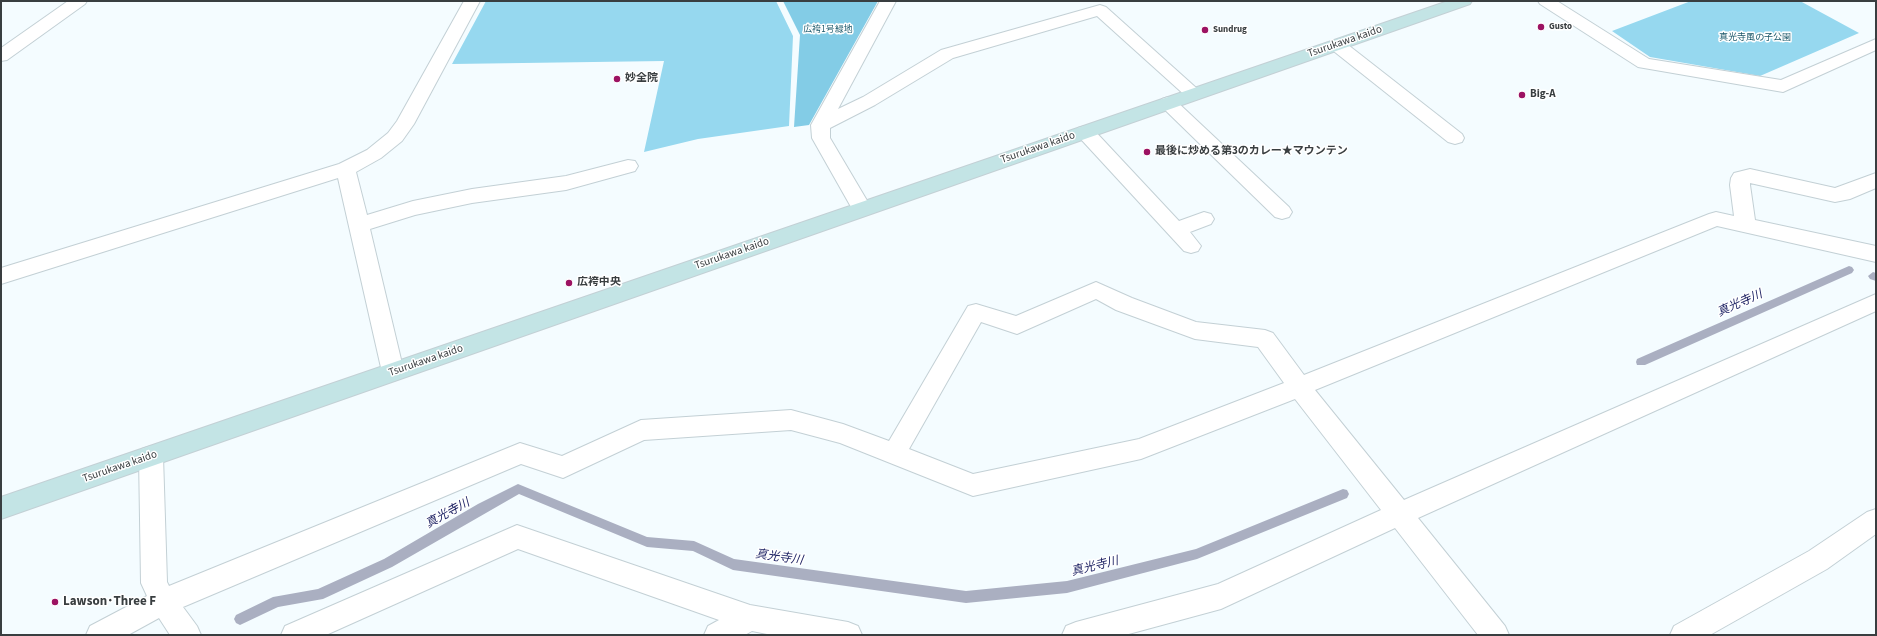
<!DOCTYPE html>
<html>
<head>
<meta charset="utf-8">
<style>
  body { margin:0 }
  #map { position:relative; width:1877px; height:636px; overflow:hidden; background:#f4fcff; font-family:"Source Sans 3",sans-serif }
  canvas { display:block }
  .frame { position:absolute; inset:0; border:2px solid #393e40; pointer-events:none }
</style>
</head>
<body>
<div id="map">
<canvas width="1877" height="636"></canvas>
<div class="frame"></div>
</div>
<script>
const c = document.querySelector('canvas').getContext('2d');
c.lineJoin = 'round';
function fill(path, color) { c.fillStyle = color; c.fill(path, 'evenodd'); }
const shape = rows => new Path2D(rows.map(r => 'M' + r).join(''));
function stroke(path, color, width, dash) { c.strokeStyle = color; c.lineWidth = width; c.lineCap = dash ? 'butt' : 'round'; c.setLineDash(dash || []); c.stroke(path); }
function write(font, color, halo, rows, align = 'center') {
  c.font = font + ' "Source Sans 3","Noto Sans JP",sans-serif'; c.lineWidth = 3; c.setLineDash([]); c.textBaseline = 'middle'; c.strokeStyle = halo; c.fillStyle = color; for (const [text, x, y, turn = 0] of rows) {
    c.save(); c.translate(x, y); c.rotate((+turn || 0) * Math.PI / 180); c.textAlign = isNaN(turn) ? turn : align; if (halo) c.strokeText(text, 0, 0); c.fillText(text, 0, 0); c.restore();
  }
}
const green = shape([
  [486,1,776,1,793,36,789,126,698,139,644,152,664,61,452,64],
  [1691,1,1800,1,1859,33,1760,76,1650,57,1612,31]
]);
const forest = shape([
  [783,1,878,1,809,125,794,127,800,35]
]);
const stream = shape([
  [1849,266,1852,267,1854,270,1852,273,1645,365,1637,365,1636,362,1637,359,1849,266],
  [1873,272,1876,273,1876,281,1870,279,1868,276,1873,272],
  [518,484,647,537,694,541,734,559,966,591,1067,581,1196,549,1343,489,1347,490,1349,494,1347,498,1197,559,1067,593,966,603,733,570,693,551,647,547,519,494,392,567,323,599,278,607,240,625,236,623,234,619,236,615,273,597,318,589,384,559,478,504,518,484]
]);
const street = shape([
  [68,1,87,1,85,4,7,60,1,61,1,48,68,1],
  [464,1,480,1,414,124,402,141,381,158,356,172,367,215,413,201,472,189,566,176,628,160,635,161,638,166,635,171,566,190,472,203,415,215,370,229,404,372,401,378,393,381,385,378,382,372,338,178,1,284,1,268,339,164,367,150,388,133,397,121,464,1],
  [880,1,896,1,838,109,863,97,941,50,1100,5,1106,7,1203,94,1200,98,1194,100,1188,98,1097,16,953,58,875,105,830,128,830,138,872,209,869,214,862,216,855,214,812,138,811,125,880,1],
  [1538,1,1557,1,1649,59,1781,80,1876,39,1876,50,1783,92,1638,67,1540,4,1538,1],
  [1337,40,1343,41,1462,134,1464,138,1462,142,1455,144,1448,142,1331,49,1328,45,1331,41,1337,40],
  [1168,97,1174,99,1289,207,1292,212,1289,217,1282,219,1275,217,1162,107,1159,103,1162,99,1168,97],
  [1085,126,1092,128,1179,221,1204,212,1211,214,1214,219,1211,224,1190,232,1201,246,1198,251,1191,253,1184,251,1078,136,1076,132,1078,128,1085,126],
  [1750,169,1835,188,1876,173,1876,188,1850,199,1835,202,1750,183,1750,185,1755,220,1876,246,1876,262,1717,226,1315,390,1404,500,1876,294,1876,311,1418,518,1505,626,1509,635,1478,635,1395,528,1221,609,1125,635,1062,635,1066,626,1076,622,1218,584,1381,510,1295,399,1141,459,973,496,840,443,791,430,644,440,563,478,521,464,183,607,197,626,201,635,170,635,159,618,128,635,86,635,90,626,147,596,141,583,139,456,142,449,151,446,160,449,163,456,167,582,169,586,520,443,562,456,641,420,791,410,843,424,889,441,968,306,976,304,1016,316,1096,282,1132,298,1196,322,1265,330,1273,333,1304,375,1709,214,1716,212,1734,216,1730,185,1731,178,1734,173,1750,169],
  [1096,299,1116,310,1195,339,1258,347,1284,383,1139,439,973,474,909,449,981,322,1017,334,1096,299],
  [1876,509,1876,534,1827,569,1710,635,1670,635,1674,626,1809,551,1867,512,1876,509],
  [517,525,750,605,848,622,858,626,862,635,772,635,752,631,745,635,704,635,708,626,719,620,518,549,326,635,281,635,285,626,517,525]
]);
const secondary = shape([
  [1448,1,1472,1,1470,4,1,519,1,497,1448,1]
]);
const markers = [
  [1541,27,4,"#9c1262"],
  [1205,30,4,"#9c1262"],
  [617,79,4,"#9c1262"],
  [1522,95,4,"#9c1262"],
  [1147,152,4,"#9c1262"],
  [569,283,4,"#9c1262"],
  [55,602,4,"#9c1262"]
];
const farPoinames = [
  ["Gusto",1549,27],
  ["Sundrug",1213,30]
];
const farParknames = [
  ["広袴1号緑地",828,30],
  ["真光寺風の子公園",1755,38]
];
const streetNames = [
  ["Tsurukawa kaido",1345,42,-19],
  ["Tsurukawa kaido",1038,148,-19],
  ["Tsurukawa kaido",732,254,-19],
  ["Tsurukawa kaido",426,361,-19],
  ["Tsurukawa kaido",120,467,-19]
];
const poiNames = [
  ["妙全院",625,79],
  ["Big-A",1530,95],
  ["最後に炒める第3のカレー★マウンテン",1155,152],
  ["広袴中央",577,283]
];
const waterNames = [
  ["真光寺川",1740,304,-24],
  ["真光寺川",448,514,-29],
  ["真光寺川",779,558,8],
  ["真光寺川",1095,567,-14]
];
const nearPoinames = [
  ["Lawson･Three F",63,602]
];
fill(green, '#96d8ef');
fill(forest, '#83cce6');
fill(stream, '#aaafc1');
stroke(street, '#c3d0d5', 2);
stroke(secondary, '#c3d0d5', 2);
fill(street, '#fff');
fill(secondary, '#c3e4e5');
for (const [x, y, r, color] of markers) { const dot = new Path2D(); dot.arc(x, y, r, 0, 2 * Math.PI); c.fillStyle = color; c.fill(dot); stroke(dot, '#fff', 1.5); }
write('bold 9px', '#393e40', '#fff', farPoinames, 'left');
write('9px', '#1a5769', '#fff', farParknames);
write('11px', '#393e40', '#fff', streetNames);
write('bold 11px', '#393e40', '#fff', poiNames, 'left');
write('italic 12px', '#212666', '#fff', waterNames);
write('bold 13px', '#393e40', '#fff', nearPoinames, 'left');
</script>
</body>
</html>
